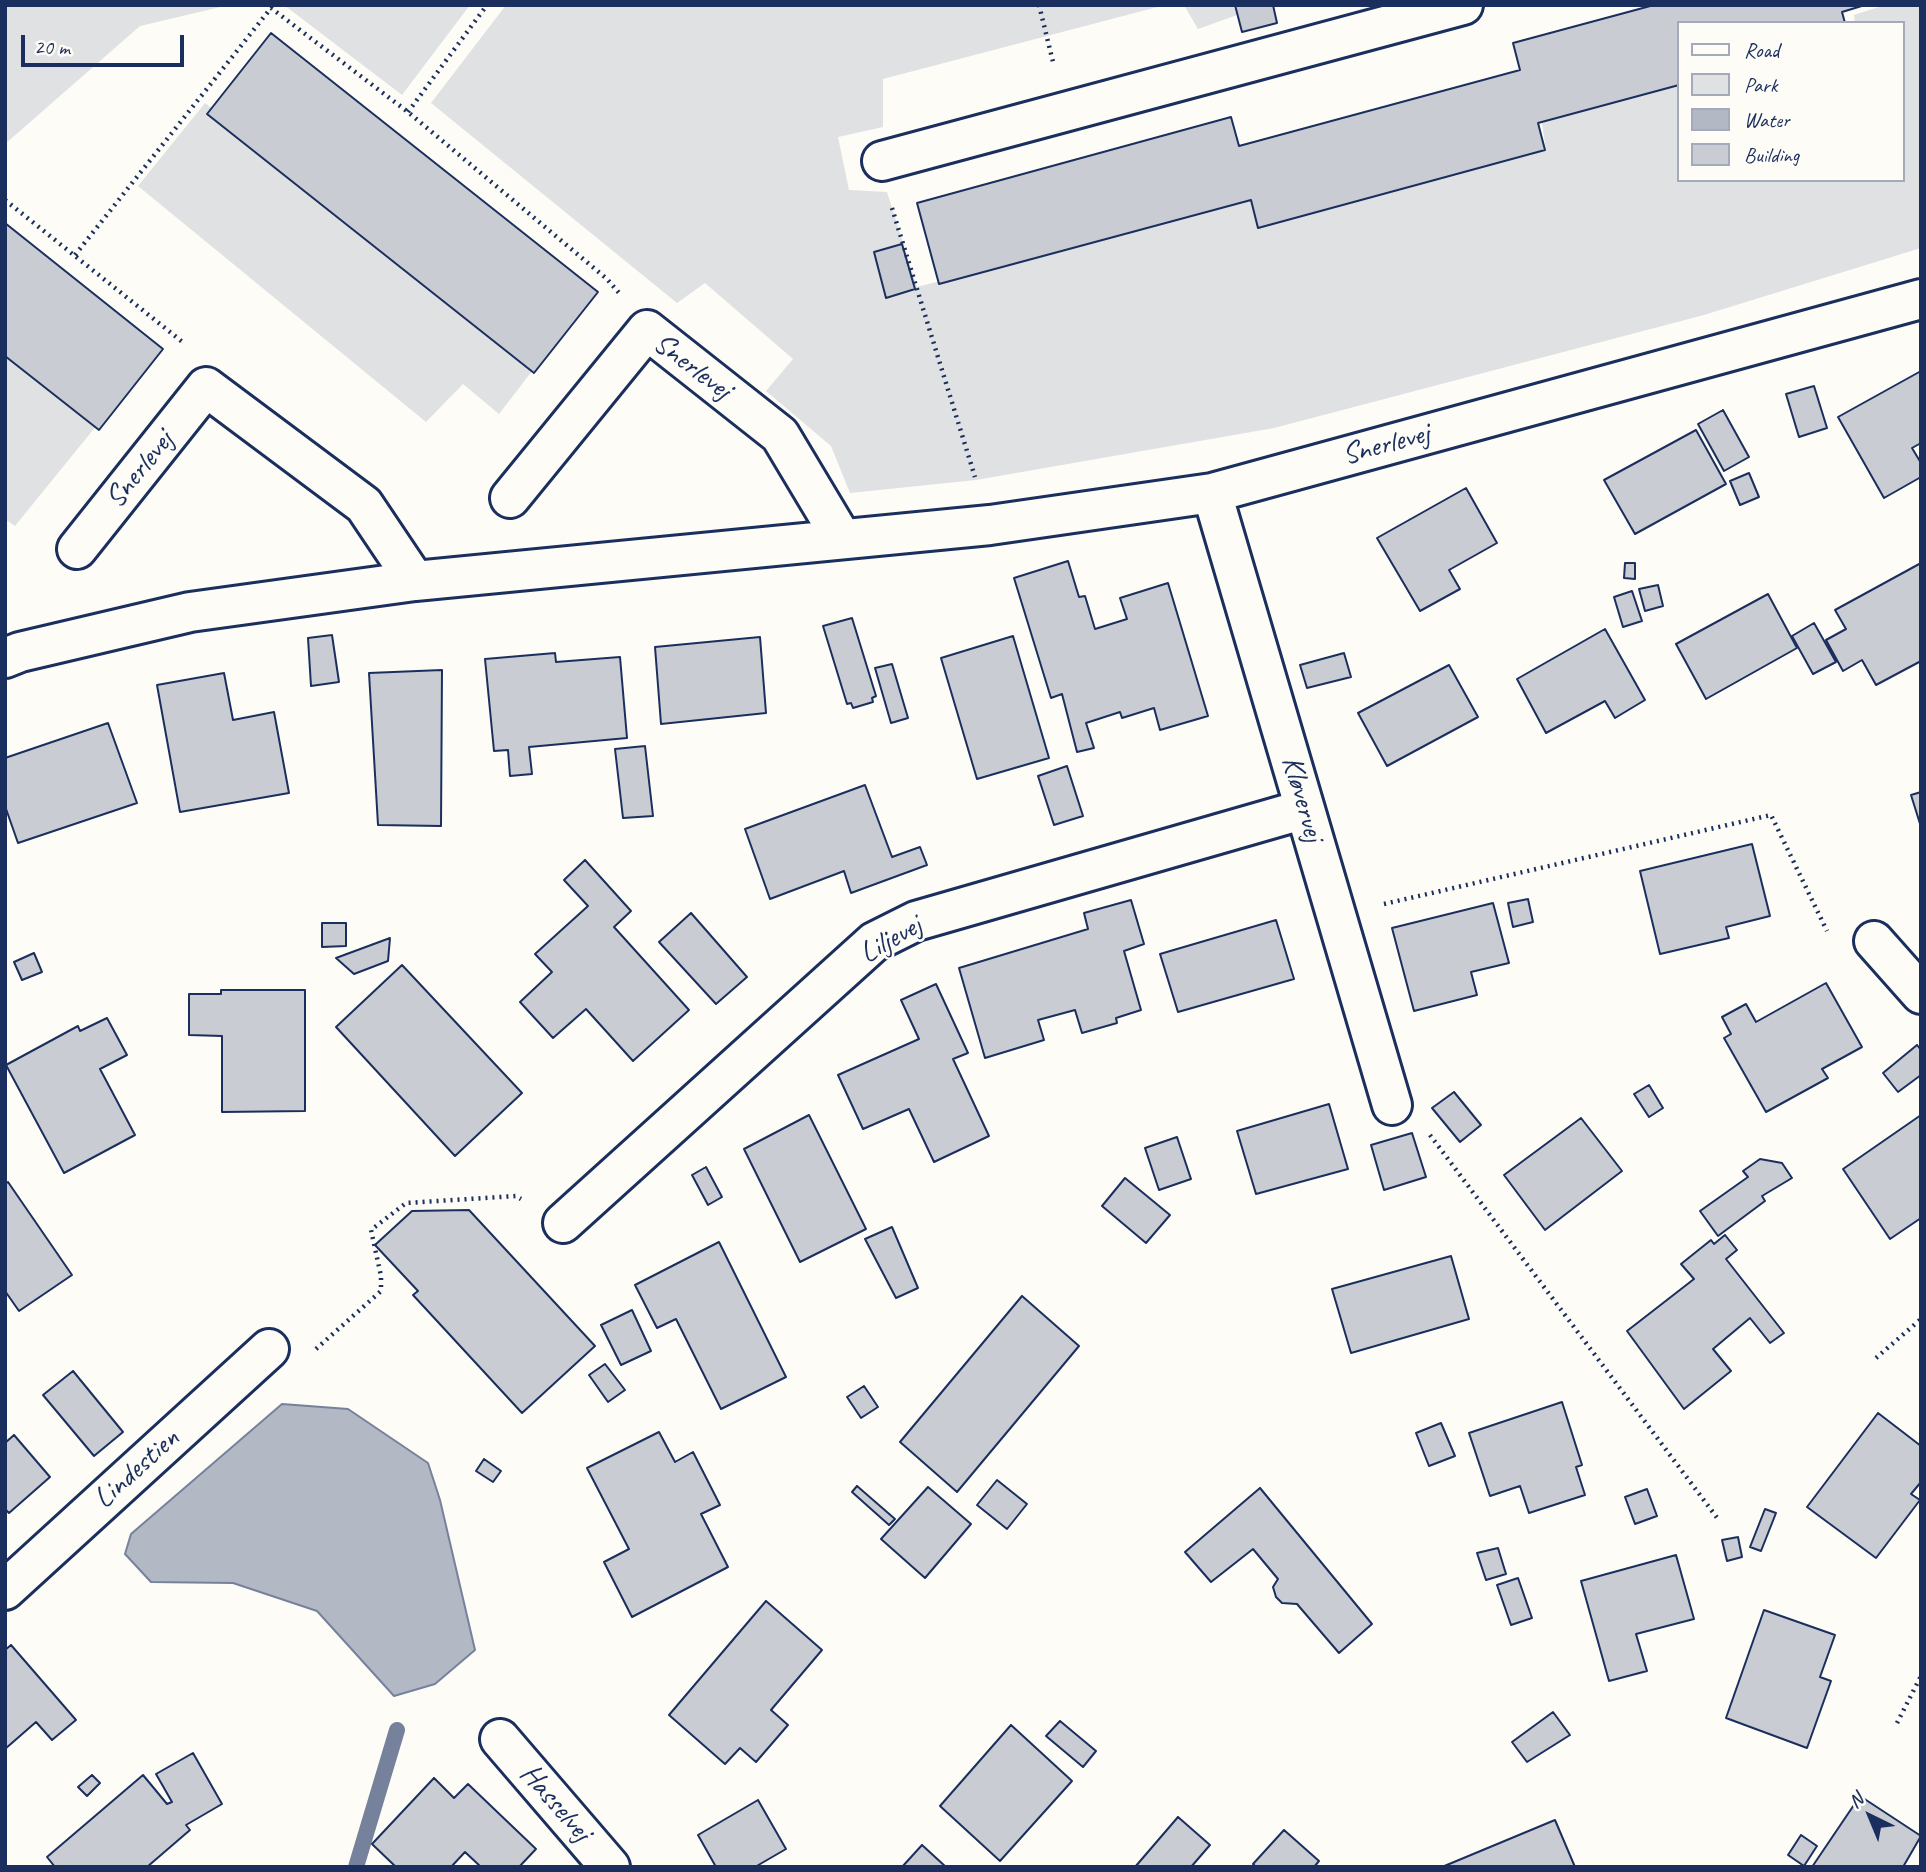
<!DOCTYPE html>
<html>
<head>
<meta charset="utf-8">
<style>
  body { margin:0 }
  #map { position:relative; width:1926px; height:1872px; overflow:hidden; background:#fdfcf7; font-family:Caveat,sans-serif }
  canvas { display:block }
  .frame { position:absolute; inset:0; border:7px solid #1b2f5e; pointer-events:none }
  .legend { position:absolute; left:1677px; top:21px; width:228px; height:161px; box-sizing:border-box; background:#fdfcf7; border:2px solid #a3aaba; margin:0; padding:9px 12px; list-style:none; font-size:21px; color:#1b2f5e }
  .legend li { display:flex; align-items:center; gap:14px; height:35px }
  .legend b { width:35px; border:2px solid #a3aaba }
  .north { position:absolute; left:1835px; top:1781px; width:70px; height:70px; -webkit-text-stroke:5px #fdfcf7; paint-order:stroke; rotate:317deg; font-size:19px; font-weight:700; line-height:28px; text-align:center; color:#1b2f5e }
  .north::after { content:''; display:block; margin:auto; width:24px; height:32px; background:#1b2f5e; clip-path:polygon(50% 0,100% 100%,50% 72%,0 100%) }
  .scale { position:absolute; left:21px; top:35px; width:163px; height:32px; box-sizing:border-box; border:4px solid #1b2f5e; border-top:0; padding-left:9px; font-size:21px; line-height:24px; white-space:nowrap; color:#1b2f5e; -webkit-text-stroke:5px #fdfcf7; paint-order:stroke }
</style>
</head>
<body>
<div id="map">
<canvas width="1926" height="1872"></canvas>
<div class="frame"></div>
<ul class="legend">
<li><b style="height:9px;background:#fdfcf7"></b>Road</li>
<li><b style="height:19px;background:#e0e1e3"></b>Park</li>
<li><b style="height:19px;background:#b3b8c5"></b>Water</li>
<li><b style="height:19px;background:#c9ccd3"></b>Building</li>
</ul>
<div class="north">N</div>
<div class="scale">20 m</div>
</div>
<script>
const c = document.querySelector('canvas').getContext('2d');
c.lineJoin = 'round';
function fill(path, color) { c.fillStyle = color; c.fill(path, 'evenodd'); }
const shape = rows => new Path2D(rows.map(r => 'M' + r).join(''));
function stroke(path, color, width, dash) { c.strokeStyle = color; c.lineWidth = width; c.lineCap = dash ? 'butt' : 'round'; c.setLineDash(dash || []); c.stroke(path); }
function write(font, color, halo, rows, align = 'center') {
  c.font = font + ' Caveat,sans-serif'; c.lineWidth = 5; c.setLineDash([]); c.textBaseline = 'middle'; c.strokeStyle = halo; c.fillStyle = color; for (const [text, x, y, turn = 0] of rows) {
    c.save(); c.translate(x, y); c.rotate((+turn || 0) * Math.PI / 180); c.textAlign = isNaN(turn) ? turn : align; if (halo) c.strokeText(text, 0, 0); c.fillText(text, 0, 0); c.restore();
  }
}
const green = shape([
  [5,5,229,5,140,26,5,144],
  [284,5,470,5,402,95],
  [506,5,1165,5,883,79,883,127,838,137,849,190,887,192,917,287,1252,200,1262,226,1546,150,1542,123,1679,84,1679,180,1903,180,1903,23,1855,23,1854,15,1885,5,1921,5,1921,248,1704,315,1274,428,976,480,850,493,831,446,766,391,793,359,705,283,677,303,431,103],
  [1184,5,1238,5,1240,14,1198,29],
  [205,103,539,362,499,414,463,384,426,422,138,186],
  [5,353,97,425,15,526,5,519]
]);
const water = shape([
  [282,1404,348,1409,428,1463,440,1500,475,1650,435,1684,394,1696,317,1611,233,1583,151,1582,125,1554,131,1534,282,1404]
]);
const stream = shape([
  [356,1867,397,1730]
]);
const building = shape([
  [1235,5,1273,5,1277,23,1242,32,1235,5],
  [1654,5,1865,5,1842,12,1845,23,1679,23,1679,85,1538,123,1545,150,1258,228,1251,200,939,284,917,203,1231,117,1239,146,1520,70,1513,43,1654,5],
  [271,33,598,292,534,373,207,114,271,33],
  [5,223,163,349,99,430,5,356,5,223],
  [902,244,915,289,886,298,874,252,902,244],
  [1921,371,1921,443,1912,448,1921,463,1921,477,1884,498,1838,417,1921,371],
  [1814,386,1827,428,1799,437,1786,394,1814,386],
  [1723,410,1749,457,1724,471,1698,424,1723,410],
  [1696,430,1726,484,1635,534,1604,480,1696,430],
  [1749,473,1759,497,1740,505,1730,481,1749,473],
  [1466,488,1497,543,1449,570,1460,589,1420,611,1377,538,1466,488],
  [1068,561,1079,597,1085,596,1095,629,1127,619,1120,598,1168,583,1208,716,1160,730,1154,708,1122,718,1120,712,1086,723,1094,748,1077,752,1062,694,1051,698,1014,578,1068,561],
  [1625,563,1635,563,1635,579,1624,578,1625,563],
  [1921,563,1921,661,1876,685,1862,660,1843,671,1826,640,1846,629,1835,610,1921,563],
  [1658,585,1663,606,1645,611,1639,589,1658,585],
  [1632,591,1642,621,1623,627,1614,597,1632,591],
  [1768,594,1797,648,1706,699,1676,644,1768,594],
  [852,618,876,696,872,698,873,702,853,708,851,703,847,704,823,626,852,618],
  [1814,623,1836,662,1813,674,1792,636,1814,623],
  [1605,629,1645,700,1615,718,1605,701,1546,733,1517,679,1605,629],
  [332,635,339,682,311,686,308,638,332,635],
  [1013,636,1049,758,977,779,941,658,1013,636],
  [760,637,766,713,661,724,655,647,760,637],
  [555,653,556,662,620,657,627,738,529,747,532,774,510,776,508,750,494,751,485,659,555,653],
  [1344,653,1351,677,1307,688,1300,665,1344,653],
  [892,664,908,718,891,723,875,668,892,664],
  [1449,665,1478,717,1387,766,1358,713,1449,665],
  [442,670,441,826,378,825,369,673,442,670],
  [224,673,233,720,274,712,289,793,180,812,157,685,224,673],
  [108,723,137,803,18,843,5,806,5,758,108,723],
  [645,746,653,816,623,818,615,749,645,746],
  [1067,766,1083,816,1054,825,1038,776,1067,766],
  [865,785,892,857,920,847,927,865,851,893,844,871,770,899,745,829,865,785],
  [1921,792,1921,827,1911,795,1921,792],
  [1752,844,1770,916,1726,927,1729,938,1660,954,1640,871,1752,844],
  [585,860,631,911,614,927,689,1010,633,1061,586,1009,553,1038,520,1002,552,972,535,954,588,906,564,880,585,860],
  [1528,899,1533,922,1513,927,1508,903,1528,899],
  [1131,900,1144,944,1124,951,1141,1010,1116,1018,1117,1023,1082,1033,1075,1010,1038,1020,1044,1040,985,1058,959,968,1088,929,1084,913,1131,900],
  [1493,903,1509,963,1471,972,1477,995,1414,1011,1392,928,1493,903],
  [691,913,747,977,716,1004,659,942,691,913],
  [1276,920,1294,979,1178,1012,1160,954,1276,920],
  [322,923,346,923,346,946,322,947,322,923],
  [390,938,388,961,354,974,336,958,390,938],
  [34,953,42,972,22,980,14,962,34,953],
  [402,965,522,1093,455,1156,336,1027,402,965],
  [1826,983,1862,1047,1822,1069,1828,1078,1766,1112,1724,1038,1731,1034,1722,1017,1746,1004,1756,1022,1826,983],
  [936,984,968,1053,953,1059,989,1136,934,1162,909,1109,863,1129,838,1075,919,1039,901,1000,936,984],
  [221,990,305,990,305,1111,222,1112,222,1036,189,1035,189,994,221,994,221,990],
  [107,1018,127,1055,100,1069,135,1135,64,1173,6,1065,78,1026,80,1031,107,1018],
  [1917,1045,1921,1050,1921,1075,1898,1092,1883,1073,1917,1045],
  [1649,1085,1663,1108,1649,1117,1634,1094,1649,1085],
  [1454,1092,1481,1125,1460,1142,1432,1108,1454,1092],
  [1329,1104,1348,1169,1256,1194,1237,1131,1329,1104],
  [809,1115,866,1229,800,1262,744,1149,809,1115],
  [1921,1115,1921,1218,1890,1239,1843,1169,1921,1115],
  [1581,1118,1622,1171,1545,1230,1504,1175,1581,1118],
  [1412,1133,1426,1177,1384,1190,1371,1145,1412,1133],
  [1177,1137,1191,1179,1159,1190,1145,1148,1177,1137],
  [1760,1159,1782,1163,1792,1178,1762,1196,1765,1201,1718,1236,1700,1211,1748,1177,1743,1171,1760,1159],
  [706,1167,722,1197,708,1205,692,1175,706,1167],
  [1125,1178,1170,1215,1146,1243,1102,1206,1125,1178],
  [8,1182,72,1275,19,1311,5,1291,5,1184,8,1182],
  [469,1210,595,1346,522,1413,413,1295,418,1291,375,1245,412,1211,469,1210],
  [892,1227,918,1288,896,1298,865,1239,892,1227],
  [1725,1235,1737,1250,1726,1259,1784,1333,1770,1343,1750,1318,1713,1349,1731,1371,1684,1409,1627,1331,1694,1279,1681,1264,1711,1240,1714,1244,1725,1235],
  [719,1242,786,1377,721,1409,676,1319,657,1328,635,1285,719,1242],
  [1451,1256,1469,1319,1351,1353,1332,1289,1451,1256],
  [1022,1296,1079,1346,957,1492,900,1442,1022,1296],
  [632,1310,651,1351,621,1365,601,1325,632,1310],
  [605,1364,625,1390,608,1402,589,1375,605,1364],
  [73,1371,123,1432,94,1456,43,1395,73,1371],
  [864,1386,878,1407,861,1418,847,1397,864,1386],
  [1562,1402,1582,1465,1576,1467,1585,1495,1529,1513,1520,1486,1490,1496,1469,1433,1562,1402],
  [1878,1413,1921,1446,1921,1482,1911,1494,1920,1500,1876,1558,1807,1507,1878,1413],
  [1441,1423,1455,1456,1429,1466,1416,1433,1441,1423],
  [659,1432,675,1462,693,1452,720,1505,701,1514,728,1567,632,1617,604,1562,629,1549,587,1468,659,1432],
  [14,1435,50,1477,9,1513,5,1509,5,1443,14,1435],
  [484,1459,501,1471,493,1482,476,1471,484,1459],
  [997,1480,1027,1504,1007,1529,977,1505,997,1480],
  [857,1486,895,1519,889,1525,852,1492,857,1486],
  [928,1487,971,1524,925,1578,881,1539,928,1487],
  [1260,1488,1372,1624,1339,1653,1297,1604,1282,1603,1276,1597,1273,1587,1278,1579,1253,1549,1211,1582,1185,1552,1260,1488],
  [1647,1489,1657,1516,1635,1524,1625,1497,1647,1489],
  [1765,1509,1776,1513,1761,1551,1750,1547,1765,1509],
  [1738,1537,1742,1557,1727,1561,1722,1540,1738,1537],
  [1498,1548,1506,1574,1486,1580,1477,1553,1498,1548],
  [1676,1555,1694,1619,1636,1634,1647,1671,1609,1681,1581,1581,1676,1555],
  [1518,1578,1532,1618,1511,1625,1497,1585,1518,1578],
  [766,1601,822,1650,771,1710,788,1725,756,1762,740,1748,725,1764,669,1715,766,1601],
  [1764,1610,1835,1635,1820,1677,1831,1681,1807,1748,1726,1718,1764,1610],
  [11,1645,76,1720,52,1740,36,1722,5,1749,5,1650,11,1645],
  [1553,1712,1570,1735,1527,1762,1512,1742,1553,1712],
  [1060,1721,1096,1751,1083,1767,1046,1736,1060,1721],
  [1011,1725,1072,1781,1000,1861,940,1806,1011,1725],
  [193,1753,222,1804,186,1825,190,1830,147,1867,55,1867,47,1857,143,1775,167,1804,172,1802,156,1774,193,1753],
  [92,1775,100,1783,87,1796,78,1787,92,1775],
  [434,1778,454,1798,468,1784,536,1849,519,1867,481,1867,465,1852,451,1867,396,1867,372,1844,434,1778],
  [1860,1796,1921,1836,1903,1867,1812,1867,1860,1796],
  [758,1800,786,1849,755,1867,716,1867,698,1835,758,1800],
  [1178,1817,1210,1845,1191,1867,1135,1867,1178,1817],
  [1555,1820,1575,1867,1442,1867,1555,1820],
  [1284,1830,1319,1861,1314,1867,1256,1867,1253,1864,1284,1830],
  [1801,1835,1817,1846,1804,1866,1788,1855,1801,1835],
  [922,1845,946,1867,902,1867,922,1845]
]);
const path = shape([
  [1039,5,1054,66],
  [408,112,487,5],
  [5,200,185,344],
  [892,208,975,477],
  [75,255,271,8,408,112,607,279,619,293],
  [1384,904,1771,815,1827,931],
  [1430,1135,1718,1519],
  [316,1349,381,1291,381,1276,371,1230,406,1203,516,1196,521,1199],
  [1876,1358,1921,1319],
  [1897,1723,1921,1676]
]);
const minor = shape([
  [882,161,1463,5],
  [1212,493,1392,1105],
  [510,498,647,330,780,435,841,537],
  [77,549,206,387,364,505,415,581],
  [5,658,20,652,190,612,415,581,990,525,1212,493,1921,299],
  [1874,941,1921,994],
  [563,1223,874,942,916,921,1305,809],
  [5,1590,269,1349],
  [500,1739,610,1867]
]);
const streetNames = [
  ["Snerlevej",692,367,37],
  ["Snerlevej",1386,445,-15],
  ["Snerlevej",140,470,-51],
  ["Kløvervej",1302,799,74],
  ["Liljevej",891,940,-30],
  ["Lindestien",137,1469,-42],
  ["Hasselvej",555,1803,49]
];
fill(green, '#e0e1e3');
fill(water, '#b3b8c5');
stroke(water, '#76819c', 2);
stroke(stream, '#76819c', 16);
fill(building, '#c9ccd3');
stroke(building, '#1b2f5e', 2);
stroke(minor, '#1b2f5e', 44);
stroke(path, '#1b2f5e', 4.5, [2, 5]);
stroke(minor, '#fdfcf7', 38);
write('30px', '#1b2f5e', '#fdfcf7', streetNames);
</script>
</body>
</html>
